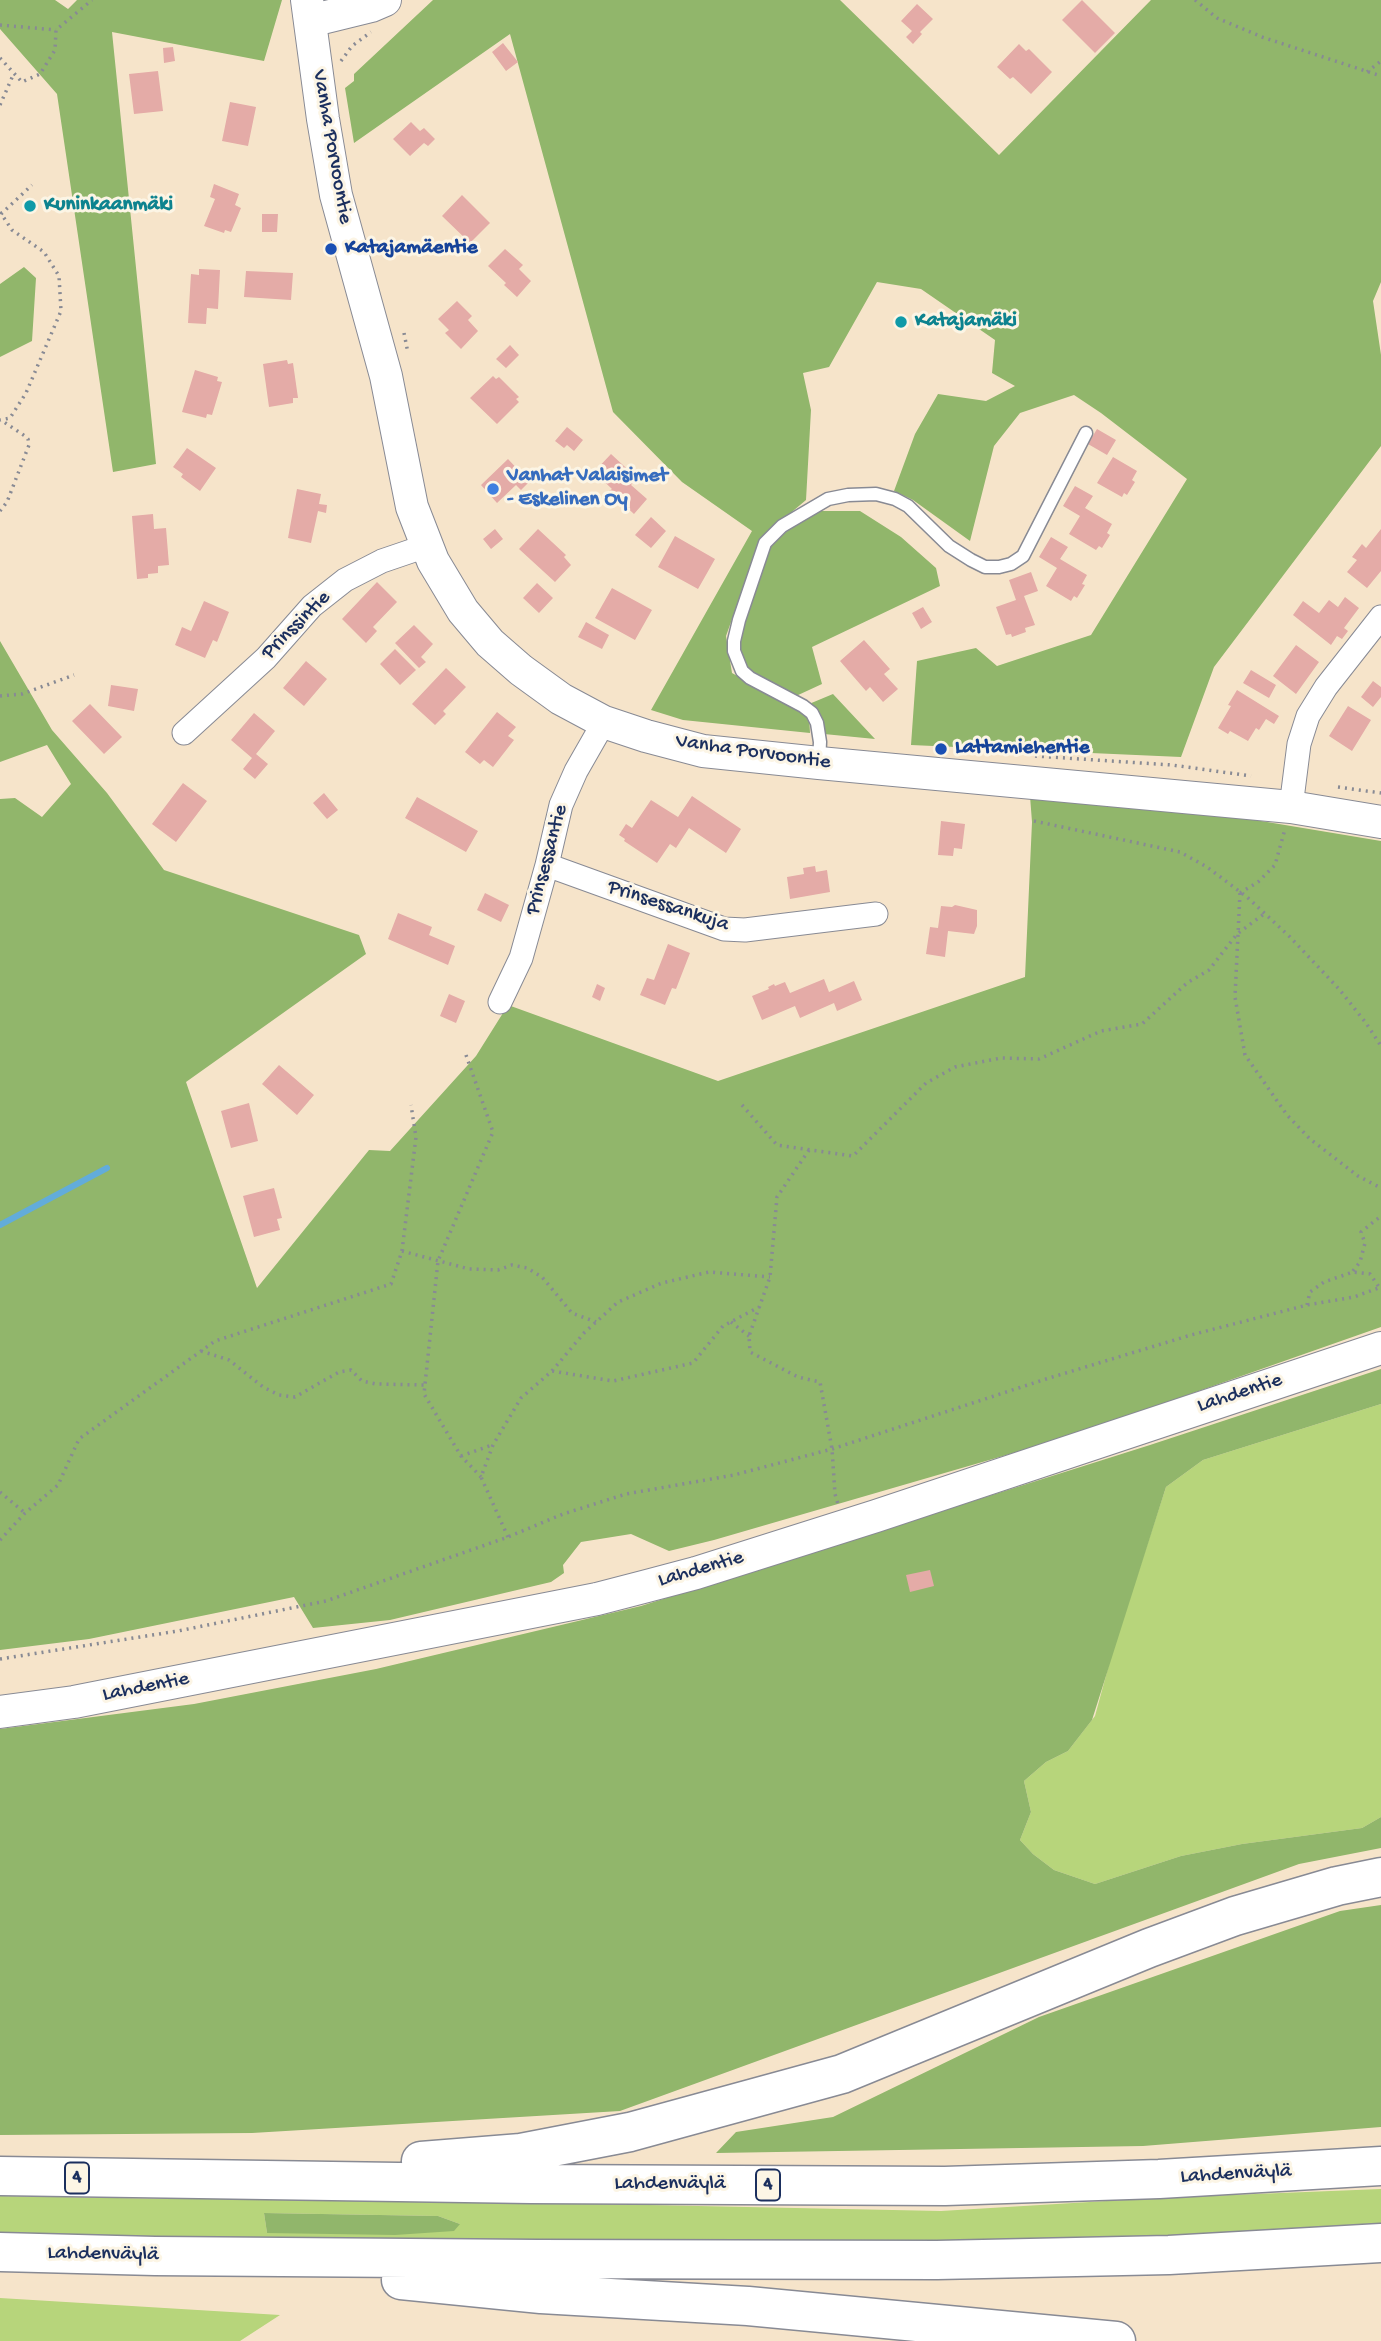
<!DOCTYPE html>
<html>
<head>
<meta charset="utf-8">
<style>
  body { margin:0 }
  canvas { display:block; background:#f6e4ca }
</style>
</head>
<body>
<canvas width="1381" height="2341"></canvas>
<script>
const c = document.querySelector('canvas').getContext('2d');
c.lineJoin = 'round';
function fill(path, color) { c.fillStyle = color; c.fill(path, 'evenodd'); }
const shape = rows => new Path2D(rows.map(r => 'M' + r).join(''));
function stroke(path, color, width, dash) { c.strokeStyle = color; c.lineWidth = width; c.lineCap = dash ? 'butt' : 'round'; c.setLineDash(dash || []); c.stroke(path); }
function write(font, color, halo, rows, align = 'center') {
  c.font = font + ' "Gochi Hand",sans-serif'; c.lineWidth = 6; c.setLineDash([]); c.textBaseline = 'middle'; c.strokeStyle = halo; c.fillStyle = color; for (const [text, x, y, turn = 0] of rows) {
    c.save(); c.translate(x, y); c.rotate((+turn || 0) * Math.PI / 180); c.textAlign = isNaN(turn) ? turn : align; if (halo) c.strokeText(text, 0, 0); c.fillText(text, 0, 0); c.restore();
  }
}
const green = shape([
  [1381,1404,1381,1817,1362,1828,1242,1844,1181,1856,1095,1884,1054,1870,1033,1854,1020,1840,1031,1812,1024,1781,1046,1762,1068,1751,1095,1716,1113,1650,1166,1487,1203,1460],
  [1381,2189,1381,2230,1153,2242,0,2238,0,2196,174,2199,261,2197,941,2211,1156,2198],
  [264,2213,438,2216,460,2224,267,2233],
  [0,2298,280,2315,240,2341,0,2341]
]);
const forest = shape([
  [0,0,55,0,68,9,77,0,282,0,264,61,112,32,156,464,113,472,57,94,0,29],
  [433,0,840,0,999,155,1151,0,1381,0,1381,282,1373,301,1381,355,1381,446,1214,667,1181,757,911,745,917,661,976,648,997,666,1091,635,1187,479,1101,413,1074,395,1020,413,994,446,970,541,913,500,894,491,915,434,938,394,986,401,1015,386,992,373,995,340,921,289,877,282,829,367,803,373,811,410,806,500,761,538,726,636,732,673,809,716,810,733,683,720,651,710,752,531,682,482,613,412,510,34,354,143,345,88,354,81,354,74],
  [24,267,36,278,32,341,0,357,0,284],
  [813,511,860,511,901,537,936,568,940,586,812,647,822,684,796,696,758,677,746,667,738,640,768,546],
  [0,641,52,730,107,793,164,870,359,935,366,954,186,1082,257,1288,369,1150,390,1151,476,1056,508,1005,718,1081,1025,977,1032,822,1030,796,1249,819,1381,841,1381,1327,1065,1438,714,1540,669,1551,631,1534,581,1542,563,1565,564,1573,551,1582,390,1620,313,1628,294,1597,89,1639,0,1650,0,799,15,798,42,817,71,784,47,745,0,762],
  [833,694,875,739,824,734,823,720,809,704],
  [1381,1369,1381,1404,1203,1460,1166,1487,1092,1720,1068,1751,1046,1762,1024,1781,1031,1812,1020,1840,1033,1854,1054,1870,1095,1884,1181,1856,1242,1844,1362,1828,1381,1817,1381,1848,1299,1864,620,2111,252,2133,0,2135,0,1729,194,1704,376,1669,641,1606,1150,1445],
  [1381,1905,1381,2127,1143,2146,716,2153,736,2132,833,2117,1039,2017,1340,1911],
  [264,2213,438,2216,460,2224,454,2231,395,2235,267,2233]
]);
const stream = shape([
  [0,1225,107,1168]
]);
const building = shape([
  [1082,0,1115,33,1095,53,1062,20],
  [917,4,933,19,920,32,922,34,913,44,906,37,912,31,901,21],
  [503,43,518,62,506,71,492,52],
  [1019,44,1026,51,1029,49,1052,72,1031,94,1013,77,1010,79,997,67],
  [173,47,175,61,164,63,163,48],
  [158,71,163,111,134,114,129,74],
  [230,102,256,107,248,146,222,141],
  [411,122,420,131,424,128,435,139,428,146,424,143,410,156,393,139],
  [214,184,239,194,235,205,241,208,231,232,225,230,224,233,204,226,215,199,210,197],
  [462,195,490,223,470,243,442,216],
  [262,214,278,214,277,232,262,232],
  [505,249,523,265,519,269,531,281,517,297,504,285,506,283,488,266],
  [199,269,220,270,218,309,207,308,206,324,188,323,191,274,199,275],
  [246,271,293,273,291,300,244,297],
  [457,301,472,316,468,320,478,331,461,349,445,333,449,330,438,319],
  [510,345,519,355,506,368,496,359],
  [287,360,288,364,293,363,298,398,293,398,293,403,269,407,263,364],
  [195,370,218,377,217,381,222,382,212,415,207,414,206,418,182,412],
  [493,376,496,379,499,377,519,397,516,399,519,402,497,424,470,398],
  [567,427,583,440,574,451,567,445,564,448,555,441],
  [1097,429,1116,440,1107,455,1088,444],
  [187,448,216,468,200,491,181,477,183,474,173,467],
  [611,454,637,478,631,485,647,499,634,514,609,491,612,489,594,472],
  [1113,457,1137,471,1132,480,1135,482,1127,495,1124,493,1122,497,1097,483],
  [508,459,522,474,527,470,534,477,521,490,516,485,497,503,481,485],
  [1075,486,1093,496,1085,508,1112,524,1107,533,1110,535,1102,548,1099,546,1096,550,1069,534,1080,516,1063,506],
  [297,489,321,494,319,504,327,505,326,513,318,511,311,543,288,538],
  [153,514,154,529,166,528,169,565,158,566,158,573,148,574,148,578,137,579,132,516],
  [651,517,666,531,651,548,635,535],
  [495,529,503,539,491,549,483,539],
  [538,529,566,555,564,557,571,565,555,582,519,549],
  [1381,529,1381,571,1367,588,1347,572,1357,560,1352,557,1362,544,1366,548],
  [675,536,715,559,698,589,658,567],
  [1051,537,1068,547,1060,559,1087,575,1082,584,1085,585,1077,598,1074,596,1071,601,1046,586,1057,568,1039,557],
  [1031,572,1038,591,1024,596,1035,625,1025,628,1026,632,1012,637,1011,634,1006,635,996,607,1016,600,1009,580],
  [377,582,397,602,373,627,377,631,366,643,342,619],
  [537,583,553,598,539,613,523,598],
  [612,588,652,610,635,640,595,618],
  [1345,597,1359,608,1344,628,1348,631,1342,639,1337,636,1331,645,1293,615,1303,601,1319,613,1329,600,1338,607],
  [204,601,229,612,217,642,213,640,205,658,175,645,182,627,191,631],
  [923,607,932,622,921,629,912,613],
  [586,622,609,635,602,649,578,637],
  [414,625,433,644,421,657,426,662,419,668,395,643],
  [864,640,890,669,884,674,898,689,883,702,870,687,866,691,840,661],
  [1296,645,1319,662,1296,694,1273,676],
  [395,649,416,670,400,685,380,664],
  [306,661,327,679,304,706,283,688],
  [446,668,466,687,443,711,446,714,435,725,412,704],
  [1251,670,1276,685,1269,698,1243,683],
  [1373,681,1381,687,1381,697,1373,707,1361,697],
  [111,685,138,689,134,711,108,706],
  [1237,690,1279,716,1274,724,1266,719,1259,730,1256,728,1248,741,1230,731,1228,734,1218,728,1231,706,1228,705],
  [90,704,122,737,104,754,72,721],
  [1348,706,1371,720,1352,751,1329,736],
  [497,712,516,727,508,736,514,740,493,767,484,760,480,764,465,752],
  [254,713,275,731,256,754,268,764,255,779,243,769,252,758,231,740],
  [183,783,207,801,176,842,152,824],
  [324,793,338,810,327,819,313,803],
  [692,796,741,829,726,853,689,828,676,848,670,844,657,863,624,841,625,839,619,835,626,824,632,828,651,800,678,817],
  [417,797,478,831,466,852,405,818],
  [941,821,965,824,962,849,954,848,953,856,938,855],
  [815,866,816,872,827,870,830,892,790,899,787,877,804,874,803,868],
  [485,893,509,905,501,922,477,910],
  [955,905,977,910,977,926,974,934,948,931,945,957,926,954,930,927,938,928,941,906,952,907],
  [398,913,432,927,429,935,455,946,448,965,388,939],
  [668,944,690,953,676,989,672,988,665,1005,640,995,647,978,654,980],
  [824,979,829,992,854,981,862,1000,837,1011,834,1003,800,1018,795,1006,762,1020,752,996,769,989,768,987,774,984,775,986,785,982,790,993],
  [597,984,605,988,600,1001,592,997],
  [449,994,465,1001,456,1023,440,1016],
  [279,1065,314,1095,297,1115,262,1084],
  [249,1103,258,1141,231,1148,221,1111],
  [274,1188,282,1218,277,1219,280,1230,254,1237,243,1196],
  [930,1570,934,1586,910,1592,906,1575]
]);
const path = shape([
  [1195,0,1217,18,1262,37,1381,76],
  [0,25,56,30],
  [0,58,22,82,40,74,55,50,56,30,92,0],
  [341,61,352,46,371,32],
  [1367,72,1381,61],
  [0,105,14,73],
  [0,212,12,230,44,252,59,276,61,311,26,393,10,418,0,420],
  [1,214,32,185],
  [404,333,408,353],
  [0,511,7,502,29,445,28,439,25,436,1,420],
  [0,696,22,694,74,675],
  [1035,756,1172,765,1251,776],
  [1338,787,1381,793],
  [1034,821,1180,852,1207,867,1247,897,1290,937,1339,989,1366,1023,1381,1046],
  [1240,893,1235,997,1245,1055,1287,1115,1310,1139,1358,1176,1381,1188],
  [1240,893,1258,882,1275,865,1285,829],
  [466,1055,493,1132,438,1261,424,1394,461,1456,481,1477],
  [742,1105,777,1145,853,1156,926,1083,955,1067,1001,1058,1039,1059,1101,1031,1142,1024,1187,983,1209,970,1237,934,1264,914],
  [809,1150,777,1197,770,1277,749,1336,750,1352,798,1377,820,1382,832,1449,835,1494,838,1504],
  [402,1251,469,1269,498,1270,512,1265,527,1268,542,1277,572,1313,596,1322],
  [1353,1271,1360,1262,1365,1243,1361,1232,1381,1216],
  [1307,1305,1310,1292,1324,1282,1353,1272,1370,1274,1379,1287],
  [731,1322,749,1336],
  [201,1351,229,1360,263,1387,279,1395,295,1397,339,1372,351,1370,362,1381,376,1384,425,1385],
  [552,1371,584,1333,618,1302,662,1283,709,1272,770,1277],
  [461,1456,492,1445],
  [0,1492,25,1513],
  [508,1537,481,1477,493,1445,521,1398,552,1371,613,1381,693,1363,723,1326,759,1307],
  [0,1540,25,1513,58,1485,79,1439,215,1341,391,1284,402,1251,416,1137,411,1105],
  [0,1659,178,1631,326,1601,508,1537,563,1514,626,1494,734,1475,832,1449,1046,1379,1191,1335,1307,1305,1354,1297,1381,1287]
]);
const lane = shape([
  [819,763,820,742,817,723,812,713,803,706,750,678,742,671,734,651,734,641,739,620,765,543,782,526,828,499,848,495,876,494,895,499,908,506,949,546,971,560,985,567,999,567,1011,564,1023,556,1086,433]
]);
const street = shape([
  [184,733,266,658,312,606,345,580,382,561,426,546],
  [1291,807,1299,744,1308,716,1326,687,1381,617],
  [547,865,724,929,745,930,876,914],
  [500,1002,521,958,547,865,561,805,576,771,604,722]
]);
const secondary = shape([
  [307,0,323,119,336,195,386,376,412,507,433,561,463,611,490,643,521,670,561,699,604,722,646,736,703,751,819,763,1291,807,1381,822],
  [310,21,371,6,385,0],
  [0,1712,74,1702,597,1599,647,1586,696,1573,876,1516,1381,1348]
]);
const highway = shape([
  [421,2161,521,2153,630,2132,842,2074,1149,1948,1235,1916,1337,1886,1381,1877],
  [0,2176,531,2184,945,2186,1159,2179,1381,2166],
  [0,2252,155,2256,537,2259,937,2260,1169,2255,1381,2243],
  [401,2280,541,2294,748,2306,1116,2341]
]);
const markers = [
  [30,206,7,"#0f9aa8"],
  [331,249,7,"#1a4fb4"],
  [901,322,7,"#0f9aa8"],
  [493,489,7,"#3f7fe0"],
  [941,749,7,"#1a4fb4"]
];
const shields = [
  [77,2178,24],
  [768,2185,24]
];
const shieldNames = [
  ["4",77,2178],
  ["4",768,2185]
];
const streetNames = [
  ["Vanha Porvoontie",331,147,80],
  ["Prinssintie",297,626,-45],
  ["Vanha Porvoontie",753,753,8],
  ["Prinsessantie",548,860,-75],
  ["Prinsessankuja",668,907,18],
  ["Lahdentie",1240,1394,-18],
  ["Lahdentie",701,1570,-16],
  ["Lahdentie",146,1688,-11],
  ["Lahdenväylä",1236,2175,-3],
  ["Lahdenväylä",670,2185],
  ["Lahdenväylä",103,2255,1]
];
const cultureNames = [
  ["Kuninkaanmäki",44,206],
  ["Katajamäki",915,322]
];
const transitNames = [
  ["Katajamäentie",345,249],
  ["Lattamiehentie",955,749]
];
const shopNames = [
  ["Vanhat Valaisimet",507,477],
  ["- Eskelinen Oy",507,501]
];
fill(green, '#b7d57b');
fill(forest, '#91b66b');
stroke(stream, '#62acda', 6);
fill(building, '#e4aba7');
stroke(lane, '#888a94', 15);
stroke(street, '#888a94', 25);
stroke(secondary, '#888a94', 34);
stroke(highway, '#888a94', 41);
stroke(path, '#888a94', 3.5, [2, 5]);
stroke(lane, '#fff', 12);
stroke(street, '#fff', 23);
stroke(secondary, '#fff', 32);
stroke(highway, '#fff', 38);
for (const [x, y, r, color] of markers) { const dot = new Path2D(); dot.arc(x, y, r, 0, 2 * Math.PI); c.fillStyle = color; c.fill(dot); stroke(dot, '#fcf5e5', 2.5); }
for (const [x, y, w] of shields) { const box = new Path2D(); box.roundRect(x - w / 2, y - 15.5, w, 31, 5); c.fillStyle = '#fcf5e5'; c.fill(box); stroke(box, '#1b2f5e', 2); }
write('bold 19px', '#1b2f5e', null, shieldNames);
write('21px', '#1b2f5e', '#fcf5e5', streetNames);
write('bold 21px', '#0d838f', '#fcf5e5', cultureNames, 'left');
write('bold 21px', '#164399', '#fcf5e5', transitNames, 'left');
write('bold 21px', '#366cbe', '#fcf5e5', shopNames, 'left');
</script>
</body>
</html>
